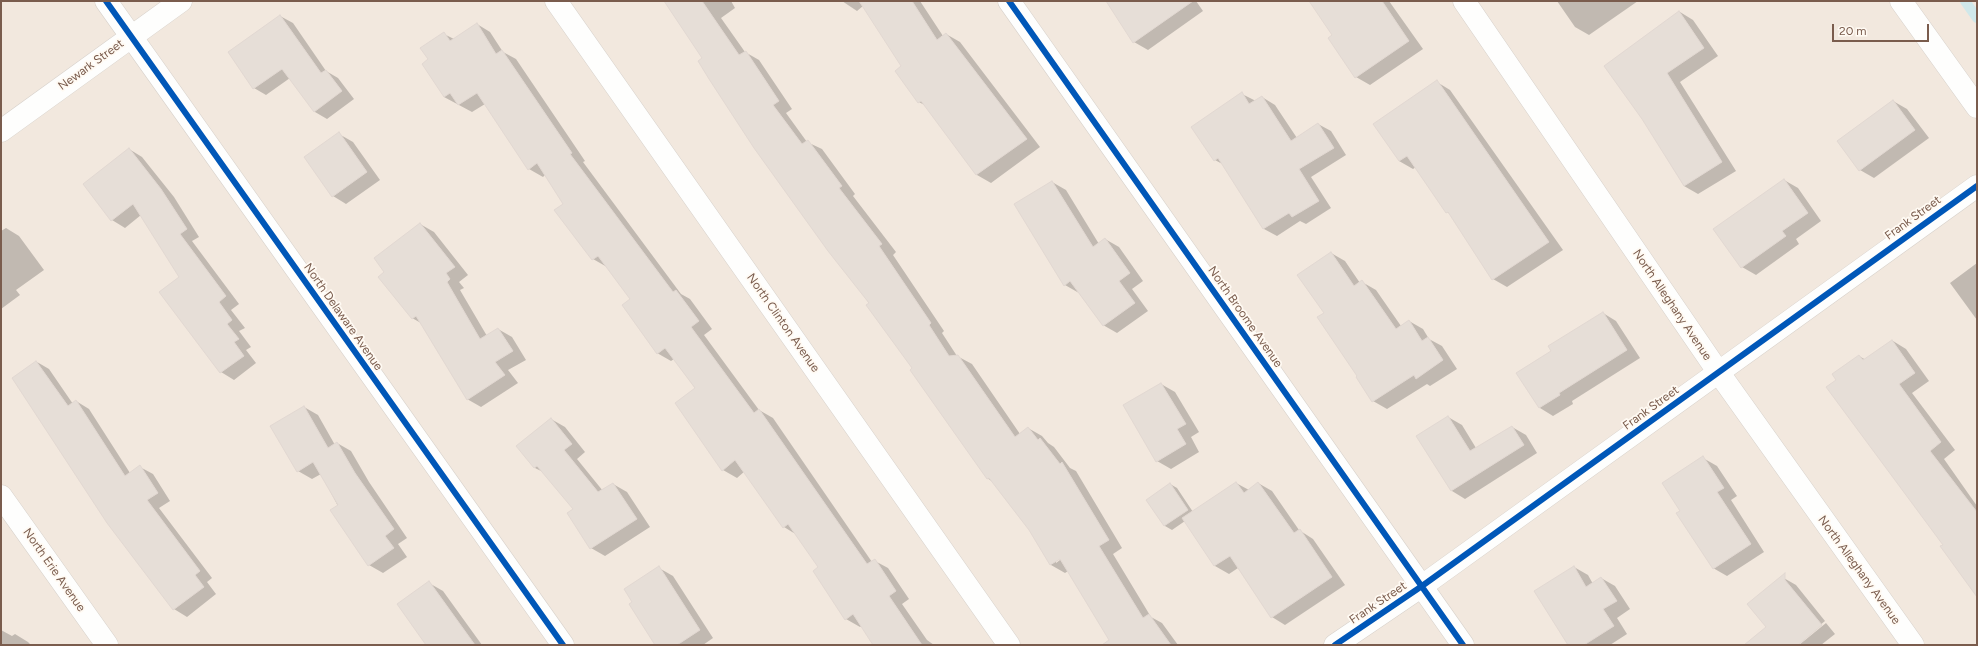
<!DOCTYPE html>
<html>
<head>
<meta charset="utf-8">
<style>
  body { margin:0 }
  #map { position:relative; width:1978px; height:646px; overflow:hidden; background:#f9f5f0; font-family:Figtree,sans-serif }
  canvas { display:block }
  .frame { position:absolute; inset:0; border:2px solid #7a5c4d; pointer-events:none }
  .scale { position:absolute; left:1832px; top:24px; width:97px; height:18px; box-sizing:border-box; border:2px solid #7a5c4d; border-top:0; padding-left:5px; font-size:12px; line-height:14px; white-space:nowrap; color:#7a5c4d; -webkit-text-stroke:3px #fffaf3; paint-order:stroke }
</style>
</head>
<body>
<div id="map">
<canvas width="1978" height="646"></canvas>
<div class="frame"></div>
<div class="scale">20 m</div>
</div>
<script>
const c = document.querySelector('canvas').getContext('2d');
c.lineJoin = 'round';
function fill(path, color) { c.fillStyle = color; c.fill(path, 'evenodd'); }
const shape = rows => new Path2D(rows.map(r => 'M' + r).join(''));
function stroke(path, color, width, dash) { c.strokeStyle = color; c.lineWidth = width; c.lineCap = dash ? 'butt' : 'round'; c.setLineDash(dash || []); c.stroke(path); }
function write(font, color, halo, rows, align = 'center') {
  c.font = font + ' Figtree,sans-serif'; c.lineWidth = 3.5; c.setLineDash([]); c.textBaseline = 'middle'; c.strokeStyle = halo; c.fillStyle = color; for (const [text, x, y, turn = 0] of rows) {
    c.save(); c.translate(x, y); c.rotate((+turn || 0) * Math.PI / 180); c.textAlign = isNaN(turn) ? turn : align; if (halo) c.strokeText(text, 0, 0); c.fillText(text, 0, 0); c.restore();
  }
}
const residential = shape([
  [1,1,1977,1,1977,645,1,645]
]);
const shadow = shape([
  [665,1,731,1,735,8,721,18,745,52,759,60,792,109,786,113,807,142,822,149,855,194,853,196,896,252,893,255,944,331,942,333,957,356,972,364,1020,434,1028,428,1042,436,1048,443,1054,447,1070,468,1076,471,1122,548,1113,554,1151,617,1162,623,1178,645,1113,645,1068,571,1065,573,1051,565,1030,530,993,482,987,478],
  [1064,557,1056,563,1056,560],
  [842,1,920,1,943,36,946,34,960,42,1040,147,991,183,977,175,926,106,919,102,903,66,863,6,857,11],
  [1107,1,1196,1,1203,11,1148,50,1134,42],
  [1310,1,1389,1,1423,49,1370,85,1356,77,1333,35],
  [1557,1,1638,1,1589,35,1575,27],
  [1680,12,1693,20,1718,56,1680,82,1736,171,1698,194,1684,186,1643,118],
  [280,16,293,23,326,71,338,78,354,99,327,119,315,112,290,78,266,95,254,88],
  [477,24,490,32,503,52,516,59,585,161,583,162,681,294,690,299,712,329,704,335,759,410,773,418,872,562,875,561,888,568,909,599,902,604,927,640,934,645,874,645,862,626,860,627,846,619,820,568,797,535,784,527,745,471,737,478,723,470,696,389,674,359,671,361,657,353,632,299,607,267,593,259,564,204,545,175,543,177,529,169,485,104,472,112,444,97,429,60,444,34,454,39],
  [1437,82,1450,90,1563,250,1507,287,1493,279,1450,214,1447,212,1416,167,1413,169,1399,161],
  [1242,94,1256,101,1262,97,1275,105,1297,138,1318,124,1331,131,1346,155,1311,177,1331,208,1306,224,1300,221,1277,236,1264,229,1224,165,1215,160],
  [1893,101,1907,109,1929,138,1874,178,1860,170],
  [339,134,353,142,380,180,346,204,333,196],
  [129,149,142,157,174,197,199,237,192,241,239,304,231,310,245,328,239,331,251,347,246,350,256,363,234,380,221,372,181,277,141,215,125,228,112,220],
  [1784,180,1798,188,1821,221,1796,239,1799,244,1756,275,1742,267],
  [1052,182,1066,190,1099,244,1105,239,1119,247,1143,281,1132,289,1148,311,1117,333,1103,325,1079,293,1065,285],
  [420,224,434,232,468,275,459,282,464,288,460,290,487,336,498,329,512,337,526,360,508,370,518,383,481,407,467,399,421,323,412,318,386,272],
  [6,228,19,236,44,270,16,290,20,295,1,309,1,231],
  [1331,253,1345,261,1360,283,1362,282,1376,290,1401,326,1409,321,1423,329,1429,339,1442,346,1457,369,1430,386,1427,384,1387,409,1373,401,1325,313],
  [1977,263,1977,320,1950,283],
  [1603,313,1616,321,1640,358,1572,401,1573,404,1553,416,1540,408,1552,351],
  [1893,341,1906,349,1929,381,1912,393,1955,450,1944,459,1977,506,1977,596,1837,380,1859,356,1866,360],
  [37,362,49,369,73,404,76,401,89,409,130,473,140,467,153,474,170,501,159,508,212,578,207,582,216,594,187,617,174,609,108,522],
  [1161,384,1175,392,1199,432,1191,437,1199,452,1171,469,1157,461],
  [304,407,318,415,335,445,337,443,351,451,369,482,407,538,398,544,407,557,383,573,369,565,321,474,312,479,298,471],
  [1448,417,1462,425,1476,448,1512,427,1526,435,1537,453,1465,499,1452,491,1417,436],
  [551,419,565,427,585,452,577,459,603,491,613,484,627,492,650,527,605,556,591,548,568,513,574,509,545,473,535,468],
  [1703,458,1717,466,1737,496,1731,500,1764,552,1727,576,1713,568,1681,511],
  [1236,483,1249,490,1258,483,1272,491,1299,530,1313,539,1345,585,1285,625,1272,617,1238,568,1229,574,1215,566,1185,521,1172,530,1165,526,1148,500,1170,484,1177,488,1193,512],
  [1574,567,1588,575,1593,584,1601,578,1615,586,1630,609,1617,618,1627,634,1610,645,1570,645],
  [659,568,673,576,713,638,703,645,656,645,633,602],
  [1782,577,1796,585,1825,621,1796,645,1759,645,1767,627],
  [429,583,443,591,482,645,427,645],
  [1826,623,1835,634,1821,645,1799,645],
  [1,630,12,636,15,634,28,642,31,645,1,645]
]);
const stream = shape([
  [1965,1,1977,18]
]);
const building = shape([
  [664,1,702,1,739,55,746,51,779,101,773,105,802,144,808,140,842,186,839,188,882,244,879,246,931,323,929,325,949,356,958,355,1015,437,1028,427,1038,440,1040,438,1060,464,1062,462,1109,540,1099,546,1143,618,1149,614,1171,645,1102,645,1109,640,1060,559,1050,565,1029,530,989,478,987,479,910,370,912,368,866,305,869,303,828,251,754,148,709,79,698,61,702,58,664,1],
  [859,1,912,1,937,40,946,33,1027,139,976,175,921,101,918,103,895,71,901,66,859,1],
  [1106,1,1193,1,1133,43,1106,1],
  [1309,1,1382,1,1409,41,1355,78,1328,38,1332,35,1309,1],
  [1679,11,1704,48,1667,73,1722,162,1684,186,1642,119,1604,66,1679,11],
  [280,15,321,73,326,70,342,91,314,112,282,69,253,89,228,52,280,15],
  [477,23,496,54,502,50,572,153,570,154,673,292,676,290,699,321,691,327,754,413,759,409,867,564,875,559,896,591,889,596,922,645,873,645,853,614,845,620,813,571,818,567,788,524,783,528,735,460,722,471,675,403,695,388,665,348,657,354,622,305,630,299,598,256,592,260,554,210,563,204,537,163,528,170,477,93,458,105,450,93,444,97,422,64,428,59,420,48,444,32,450,41,477,23],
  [1437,80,1549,242,1492,280,1448,212,1446,213,1407,156,1399,161,1373,124,1437,80],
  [1242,92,1249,104,1262,96,1291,141,1318,123,1334,148,1299,169,1319,201,1292,217,1289,213,1263,229,1218,158,1214,161,1191,127,1242,92],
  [1893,100,1915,130,1859,171,1837,141,1893,100],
  [339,132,367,172,332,197,304,157,339,132],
  [129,148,161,189,187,229,180,234,226,296,219,302,232,320,227,324,239,339,234,342,244,356,220,373,159,292,179,277,133,204,111,221,83,184,129,148],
  [1784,179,1808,213,1782,231,1786,236,1741,268,1713,229,1784,179],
  [1052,181,1093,247,1105,238,1130,273,1119,281,1135,303,1103,326,1070,281,1064,286,1014,204,1052,181],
  [420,223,455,267,446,273,450,279,447,282,480,339,498,328,513,351,495,362,505,375,467,400,416,316,412,319,378,277,384,272,374,258,420,223],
  [1331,252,1354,286,1362,280,1396,329,1409,320,1422,341,1428,337,1443,360,1416,379,1414,375,1372,402,1356,377,1357,376,1317,317,1324,313,1297,275,1331,252],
  [1603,312,1627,350,1559,393,1560,395,1539,408,1516,373,1551,351,1548,346,1603,312],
  [1892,340,1915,373,1899,384,1941,442,1930,451,1977,512,1977,597,1940,546,1943,545,1826,387,1836,380,1832,374,1859,355,1863,360,1892,340],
  [36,361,68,406,76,400,125,476,140,465,158,493,147,500,200,571,195,575,204,587,173,610,107,523,12,378,36,361],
  [1161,383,1186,424,1177,429,1186,444,1156,462,1123,405,1161,383],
  [304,406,328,448,337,442,355,473,394,529,385,536,394,548,368,566,330,510,338,505,313,462,297,472,270,426,304,406],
  [1448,416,1470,451,1512,426,1524,445,1451,491,1416,436,1448,416],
  [551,418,572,444,564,450,598,492,613,483,637,519,590,549,567,513,573,509,537,466,534,468,516,446,551,418],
  [1703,456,1724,488,1717,492,1751,544,1713,569,1676,513,1680,511,1662,483,1703,456],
  [1236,482,1244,493,1258,482,1294,533,1300,529,1332,577,1271,618,1230,556,1214,566,1182,518,1236,482],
  [1170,483,1188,510,1164,526,1146,500,1170,483],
  [659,566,700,630,677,645,655,645,629,604,632,602,624,589,659,566],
  [1574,566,1586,587,1601,577,1617,601,1603,609,1614,626,1584,645,1568,645,1534,591,1574,566],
  [1785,573,1785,580,1822,625,1798,645,1744,645,1766,627,1747,604,1785,573],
  [429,581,475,645,426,645,397,604,429,581]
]);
const minor = shape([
  [556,1,1009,645],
  [1009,1,1463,645],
  [1464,1,1719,373,1913,645],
  [1901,1,1977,107],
  [1,131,181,1],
  [1,496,107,645]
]);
const tertiary = shape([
  [106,1,563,645],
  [1335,645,1422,586,1977,186]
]);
const cycleway = shape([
  [106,1,563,645],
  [1009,1,1463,645],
  [1335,645,1422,586,1977,186]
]);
const streetNames = [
  ["Newark Street",91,65,-36],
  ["Frank Street",1913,218,-36],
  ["North Alleghany Avenue",1672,305,56],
  ["North Delaware Avenue",343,317,55],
  ["North Broome Avenue",1245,317,55],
  ["North Clinton Avenue",783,323,55],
  ["Frank Street",1651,408,-36],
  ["North Erie Avenue",54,570,55],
  ["North Alleghany Avenue",1859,570,54],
  ["Frank Street",1378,603,-34]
];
fill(residential, '#f2e8de');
fill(shadow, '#0003');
stroke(stream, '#d0e8ea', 10);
fill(building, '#e6ded7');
stroke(building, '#e2d8d2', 1);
stroke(minor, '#d7d1cb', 23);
stroke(tertiary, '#d7d1cb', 23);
stroke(minor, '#fefefd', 22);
stroke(tertiary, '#fefefd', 22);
stroke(cycleway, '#0057b8', 6);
write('12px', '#7a5c4d', '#fffaf3', streetNames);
</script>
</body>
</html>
